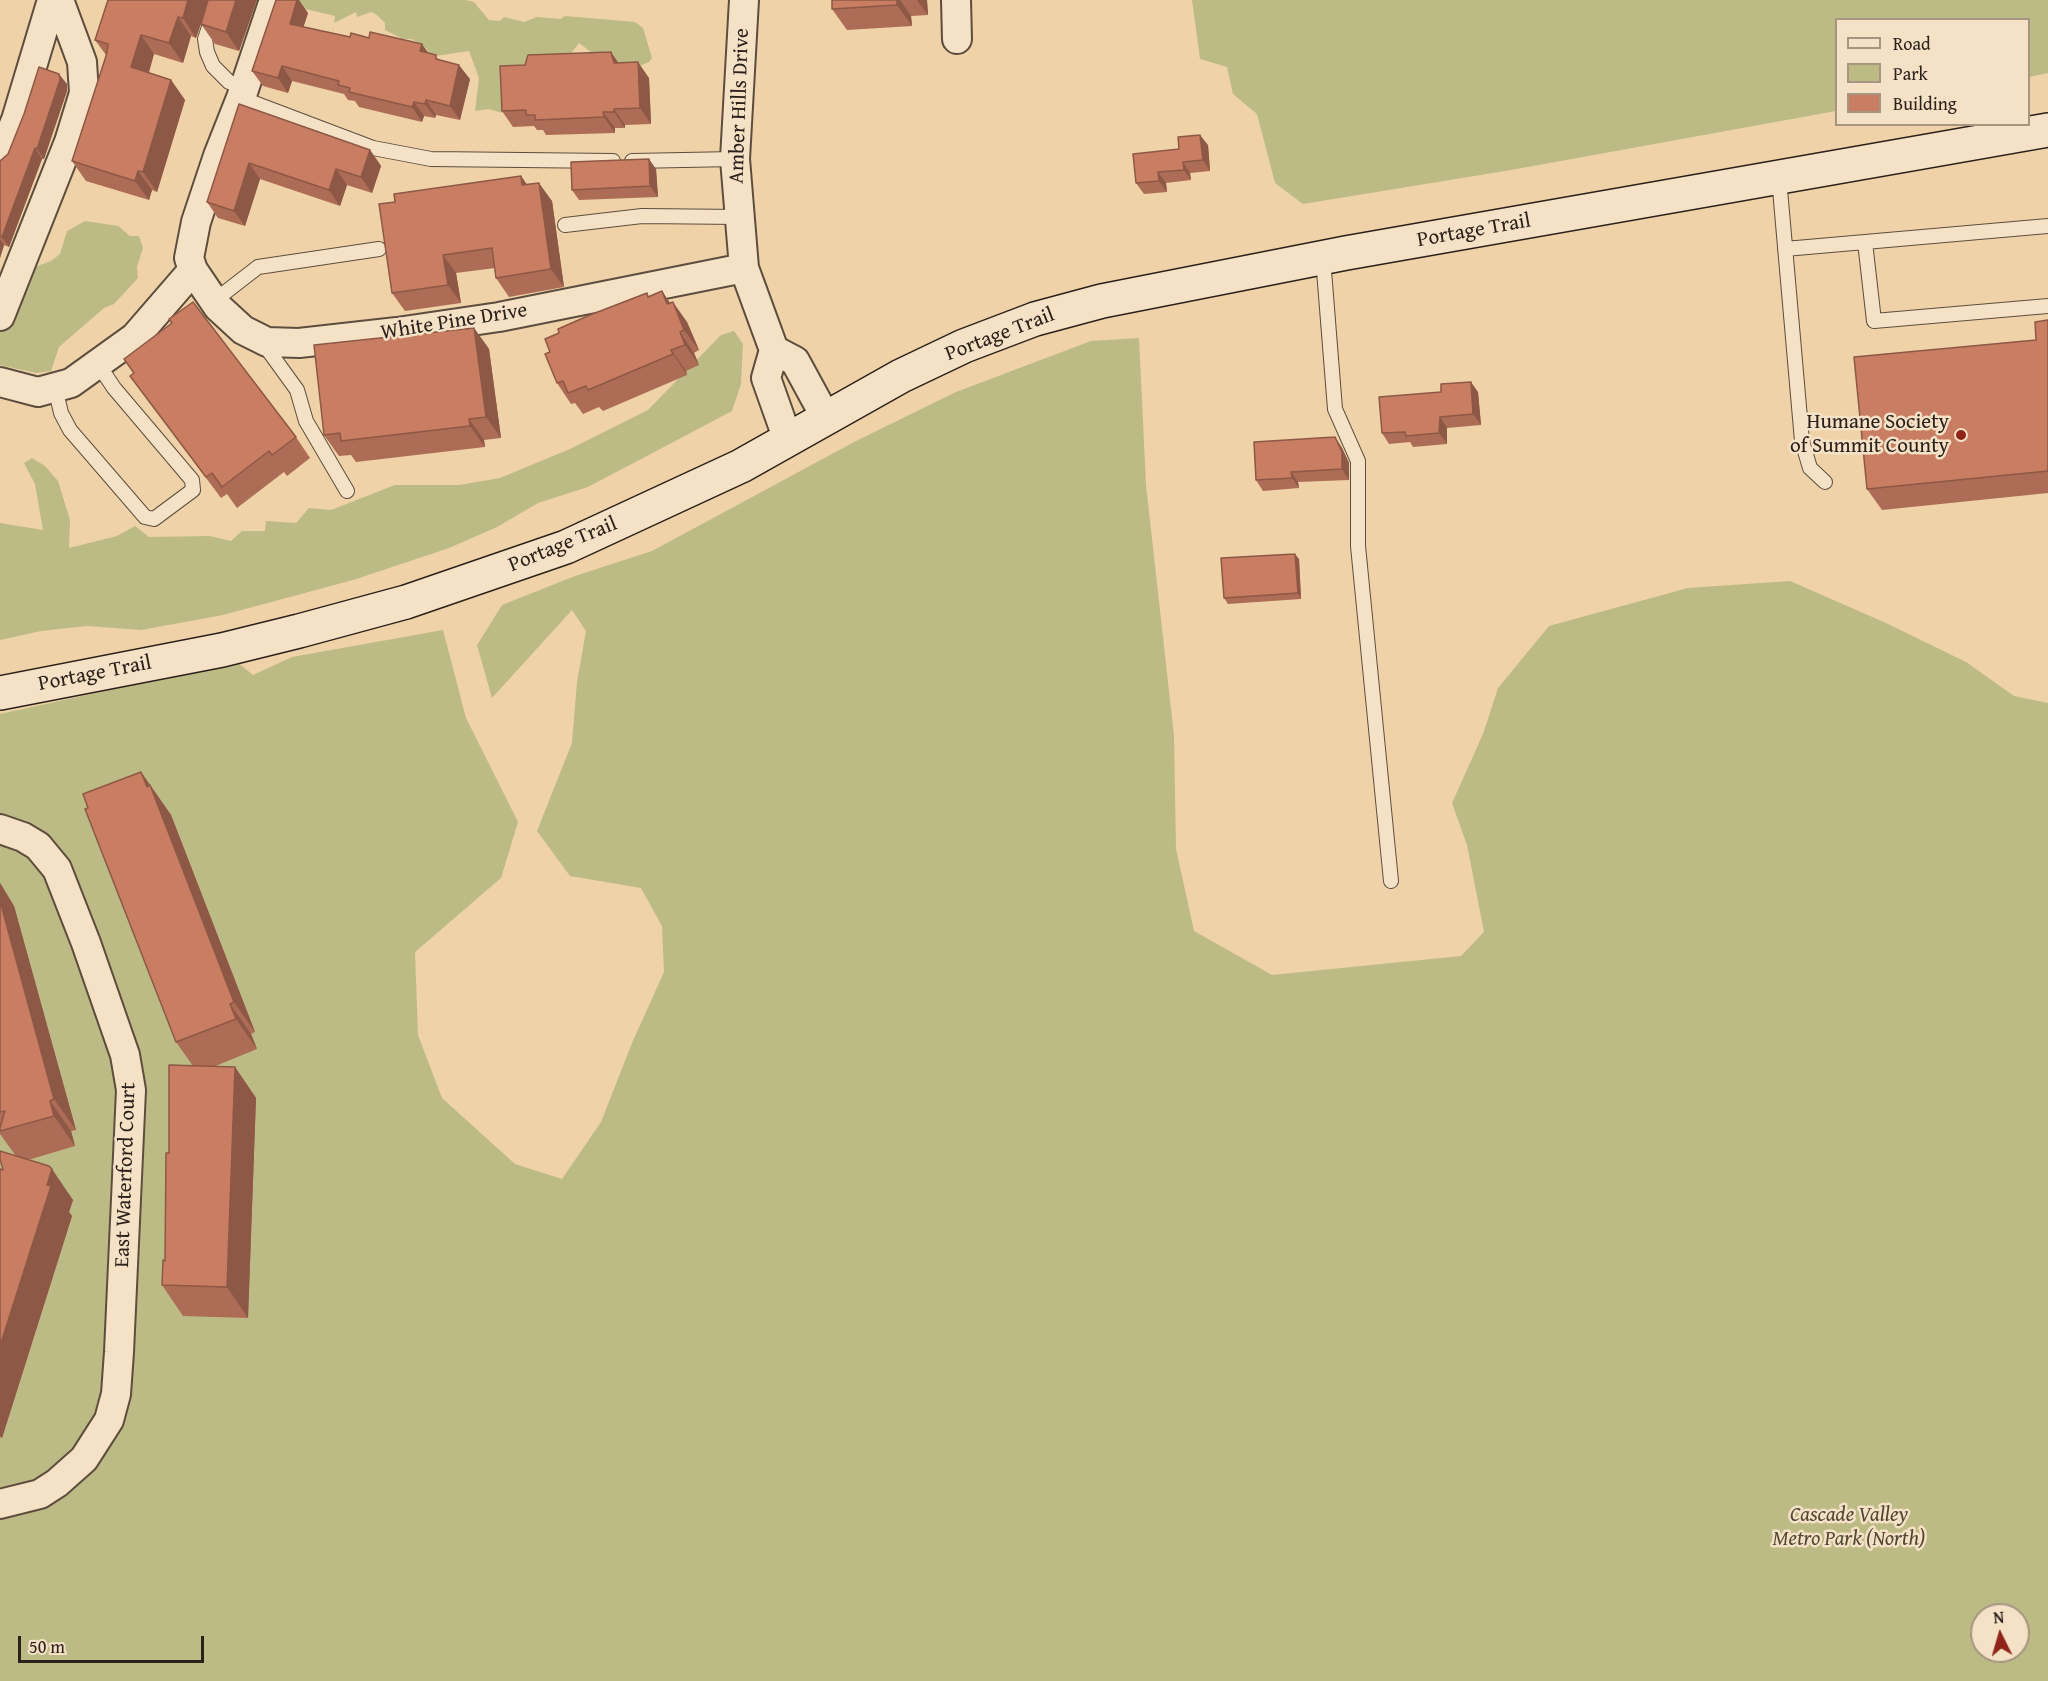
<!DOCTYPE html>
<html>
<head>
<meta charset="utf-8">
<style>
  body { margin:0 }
  #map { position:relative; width:2048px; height:1681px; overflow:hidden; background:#efd2a8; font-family:"Gentium Book Plus",serif }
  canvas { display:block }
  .legend { position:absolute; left:1835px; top:18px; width:195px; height:108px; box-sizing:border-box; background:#f5e2c6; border:2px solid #a59581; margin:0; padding:8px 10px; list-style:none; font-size:18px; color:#2c211a }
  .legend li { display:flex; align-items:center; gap:12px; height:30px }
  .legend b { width:30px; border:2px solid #a59581 }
  .north { position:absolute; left:1970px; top:1603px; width:60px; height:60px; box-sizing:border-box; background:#f5e2c6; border:2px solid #a59581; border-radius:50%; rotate:355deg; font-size:16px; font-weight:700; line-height:24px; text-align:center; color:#2c211a }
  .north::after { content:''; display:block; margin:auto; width:21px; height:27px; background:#8f2418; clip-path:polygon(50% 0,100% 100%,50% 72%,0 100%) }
  .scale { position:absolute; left:18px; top:1636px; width:186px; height:27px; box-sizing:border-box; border:3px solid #2c211a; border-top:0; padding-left:8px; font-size:18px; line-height:21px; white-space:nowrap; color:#2c211a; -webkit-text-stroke:4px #f5e2c6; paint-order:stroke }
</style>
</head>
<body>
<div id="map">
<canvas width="2048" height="1681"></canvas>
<ul class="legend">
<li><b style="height:8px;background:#f5e2c6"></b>Road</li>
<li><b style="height:16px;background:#bcbb85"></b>Park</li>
<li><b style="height:16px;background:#c97e63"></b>Building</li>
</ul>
<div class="north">N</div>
<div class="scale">50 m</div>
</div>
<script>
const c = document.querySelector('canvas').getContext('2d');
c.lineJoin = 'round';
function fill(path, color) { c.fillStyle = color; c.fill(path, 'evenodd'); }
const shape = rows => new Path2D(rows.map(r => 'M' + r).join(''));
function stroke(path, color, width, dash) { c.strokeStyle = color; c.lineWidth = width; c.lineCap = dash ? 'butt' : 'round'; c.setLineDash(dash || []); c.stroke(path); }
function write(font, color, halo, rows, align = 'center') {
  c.font = font + ' "Gentium Book Plus",serif'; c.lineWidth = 5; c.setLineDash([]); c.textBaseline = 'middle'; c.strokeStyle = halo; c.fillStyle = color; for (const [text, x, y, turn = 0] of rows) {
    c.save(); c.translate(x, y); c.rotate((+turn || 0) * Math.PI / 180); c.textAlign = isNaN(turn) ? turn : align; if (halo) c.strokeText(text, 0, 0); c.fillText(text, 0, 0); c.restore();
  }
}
const green = shape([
  [286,0,466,0,474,2,489,20,500,21,504,17,524,22,537,17,561,19,565,16,635,22,643,28,652,58,649,62,639,66,625,66,595,55,579,43,572,52,572,60,505,85,502,113,489,109,475,111,479,78,469,51,428,57,427,49,419,43,411,39,403,39,385,30,385,23,377,15,371,12,357,17,356,12,334,23,335,16,301,8],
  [1192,0,2048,0,2048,73,2029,77,2028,20,1836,20,1836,111,1511,170,1303,204,1275,183,1257,114,1233,94,1227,67,1200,59],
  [85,221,118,226,130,236,139,236,143,248,137,267,138,278,114,304,104,308,59,347,51,371,36,373,0,365,0,331,14,320,32,268,51,261,60,254,67,231],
  [734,331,743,344,741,384,732,411,588,487,538,503,497,527,449,548,353,580,223,615,141,630,87,626,41,631,0,640,0,523,43,530,35,484,24,463,32,458,45,466,58,481,70,520,69,548,117,536,135,526,149,537,210,536,231,541,242,531,265,531,266,521,296,523,309,508,331,510,395,485,459,485,500,478,570,449,648,410,721,335],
  [1139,338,1146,485,1174,736,1176,849,1194,931,1272,975,1461,956,1484,932,1467,845,1452,803,1483,734,1498,688,1549,626,1688,588,1790,581,1886,623,1966,662,2014,696,2048,703,2048,1681,0,1681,0,714,237,662,253,675,292,657,443,630,466,718,518,822,501,878,415,952,418,1035,442,1098,515,1164,562,1179,601,1122,632,1043,664,972,662,926,641,888,570,876,537,831,572,743,577,682,586,631,572,610,492,698,477,645,502,605,575,576,652,551,856,441,956,392,1091,341],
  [1982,1615,2018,1615,2018,1651,1982,1651]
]);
const lane = shape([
  [218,0,205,39,207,52,213,66,229,82,245,88],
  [241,98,373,148,431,159,613,161],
  [632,161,735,159],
  [1779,178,1802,441,1810,468,1825,482],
  [565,225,642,216,740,217],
  [1865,242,1874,321,2048,306],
  [1785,249,2048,226],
  [1323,258,1335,409,1358,461,1358,546,1391,881],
  [214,301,258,267,379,249],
  [263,343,297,390,306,421,347,491],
  [55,387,61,413,70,430,145,517,154,519,193,490,192,480,114,388,98,364]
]);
const street = shape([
  [274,0,241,98,218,156,196,222,189,258,193,270,218,307,243,330,267,342,299,343,397,332,499,317,744,268],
  [744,0,735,159,744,268,774,350,766,378,788,440],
  [956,0,957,39],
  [0,158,16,120,52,0],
  [0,316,69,142,84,93,82,62,59,0],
  [774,350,795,361,826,418],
  [0,382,38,392,71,383,135,337,193,270],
  [0,829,23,837,38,846,57,869,86,943,125,1055,131,1090,119,1352,116,1394,109,1420,84,1459,57,1483,40,1494,0,1504]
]);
const secondary = shape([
  [0,693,222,650,299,631,406,602,566,547,741,466,901,376,964,346,1035,319,1102,301,1346,253,2048,130]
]);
const wall = shape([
  [108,0,257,0,239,51,215,44,201,24,203,18,196,38,191,36,183,63,154,54,149,73,171,80,185,100,157,192,152,190,149,200,86,181,72,161,106,55,95,40],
  [832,0,927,0,928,15,911,16,912,26,847,30,832,9],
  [308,13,303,27,429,53,470,79,460,120,436,115,435,118,424,116,422,122,359,107,355,101,348,100,344,94,292,81,288,93,263,86,252,71],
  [618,63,649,78,651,124,625,125,625,128,615,128,615,133,546,135,543,130,537,130,534,126,513,127,502,111],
  [67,84,67,91,44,159,42,159,9,247,4,245,0,258,0,161,8,154],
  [239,104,370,150,381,166,372,193,347,185,340,206,260,179,245,226,218,218,207,202],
  [1208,145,1210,171,1190,173,1191,180,1166,183,1167,192,1144,194,1136,183],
  [656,169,658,197,579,200,572,190],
  [521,176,527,185,552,201,564,287,509,297,496,278,495,268,456,273,461,303,405,311,392,293,395,202],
  [662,291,670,303,687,322,699,350,694,353,699,365,686,371,687,375,603,411,599,407,583,414,575,403,571,404,557,383,550,352,649,296],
  [2048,320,2048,493,1882,510,1867,489,2036,340],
  [474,328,489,349,501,438,484,440,485,447,356,462,351,455,339,456,324,435],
  [124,359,296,437,310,458,287,476,284,472,237,508,227,494,221,498,130,376,134,373],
  [1478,392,1481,425,1447,428,1447,444,1413,447,1410,442,1389,444,1382,433],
  [1335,437,1342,448,1349,463,1349,480,1298,482,1299,488,1263,491,1256,480],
  [1299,559,1301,599,1228,604,1224,598],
  [141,772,171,815,255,1032,251,1034,257,1049,213,1067,235,1067,256,1098,248,1318,183,1316,162,1285,165,1261,169,1153,193,1066,176,1042,88,808],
  [0,883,14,906,76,1130,71,1131,75,1146,28,1160,73,1200,69,1212,72,1216,2,1438,0,1437,0,1169,3,1170,16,1156,0,1134]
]);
const shadedWall = shape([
  [188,0,209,0,196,38,183,18],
  [236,0,257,0,239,51,226,32],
  [297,0,299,0,308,13,300,38,290,24],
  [897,0,900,0,911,16,912,26,897,5],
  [917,0,927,0,928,15],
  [178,17,191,36,183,63,169,43],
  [141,35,154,54,144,87,131,67],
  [422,44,432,58,420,51],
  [611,52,622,68,614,63],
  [638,62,649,78,651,124,640,108],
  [459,65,470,79,460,120,450,106],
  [282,66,292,81,288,93,278,78],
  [59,74,67,84,67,91,44,159,37,149],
  [171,80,185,100,157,192,143,172],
  [426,100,436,115,435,118,425,104],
  [414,102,424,116,422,122,412,107],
  [614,109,625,125,625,128,614,112],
  [603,112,615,128,615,133,604,117],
  [1200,135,1208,145,1210,171,1203,160],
  [35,148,42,159,9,247,2,237],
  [370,150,381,166,372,193,361,177],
  [649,159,656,169,658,197,650,186],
  [1183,162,1190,173,1191,180,1184,170],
  [249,163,260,179,245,226,234,211],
  [336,169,347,185,340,206,329,190],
  [138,171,152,190,149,200,135,181],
  [1158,172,1166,183,1167,192,1159,181],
  [521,176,534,195,522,185],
  [539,183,552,201,564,287,551,269],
  [0,239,4,245,0,258],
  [443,255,456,273,461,303,448,285],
  [662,291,676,312,667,304],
  [673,302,687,322,699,350,684,330],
  [474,328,489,349,501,438,486,417],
  [680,332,694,353,699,365,685,345],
  [671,350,686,371,687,375,673,354],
  [1471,382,1478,392,1481,425,1473,414],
  [1440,417,1447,428,1447,444,1439,433],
  [469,419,484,440,485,447,470,426],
  [1335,437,1342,448,1349,463,1349,480,1342,469],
  [1291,472,1298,482,1299,488,1292,478],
  [1295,554,1299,559,1301,599,1298,593],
  [141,772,171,815,255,1032,234,1002],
  [0,883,14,906,76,1130,54,1099,0,901],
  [230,1004,251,1034,257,1049,236,1019],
  [235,1067,256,1098,248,1318,227,1287],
  [50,1101,71,1131,75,1146,54,1116],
  [52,1169,73,1200,69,1212,72,1216,2,1438,0,1435,0,1346]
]);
const building = shape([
  [108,0,188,0,183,18,178,17,169,43,141,35,131,67,171,80,143,172,138,171,135,181,72,161,107,53,108,44,95,40,108,0],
  [208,0,236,0,226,32,201,24,208,0],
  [276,0,297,0,290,24,350,37,351,33,369,38,370,32,422,44,420,51,436,55,436,59,459,65,450,106,426,100,425,104,414,102,412,107,349,92,350,88,338,85,339,81,282,66,278,78,252,71,276,0],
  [832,0,897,0,897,5,832,9,832,0],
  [611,52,614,63,638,62,640,108,614,109,614,112,603,112,604,117,535,120,535,115,526,115,526,110,502,111,500,66,525,65,528,55,611,52],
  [39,67,59,74,60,80,37,149,35,148,2,237,0,236,0,161,8,154,24,114,39,67],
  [239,104,370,150,361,177,336,169,329,190,249,163,234,211,207,202,239,104],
  [1200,135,1203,160,1183,162,1184,170,1158,172,1159,181,1136,183,1133,154,1179,149,1178,137,1200,135],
  [649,159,650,186,572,190,571,162,649,159],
  [521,176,522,185,539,183,551,269,496,278,492,248,443,255,448,285,392,293,379,204,395,202,394,194,521,176],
  [662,291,667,304,673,302,684,330,680,332,685,345,671,350,673,354,588,390,586,386,568,393,563,381,557,383,545,354,550,352,545,339,559,333,558,329,590,315,647,293,648,297,662,291],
  [193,302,296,437,272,455,269,451,222,487,212,473,206,477,130,376,134,373,124,359,172,323,169,319,193,302],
  [2048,320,2048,471,1867,489,1854,357,2036,340,2035,322,2048,320],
  [474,328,486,417,469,419,470,426,341,441,340,433,324,435,314,345,474,328],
  [1471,382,1473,414,1440,417,1439,433,1406,436,1405,432,1382,433,1379,397,1441,392,1441,384,1471,382],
  [1335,437,1342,452,1342,469,1291,472,1292,478,1256,480,1254,442,1335,437],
  [1295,554,1298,593,1224,598,1221,558,1295,554],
  [141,772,147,787,150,785,234,1002,230,1004,236,1019,176,1042,85,809,88,808,83,794,141,772],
  [0,901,54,1099,50,1101,54,1116,0,1131,0,1128,5,1111,0,1112,0,901],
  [169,1065,235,1067,227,1287,162,1285,163,1260,165,1261,166,1153,169,1153,169,1065],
  [0,1151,49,1166,52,1169,47,1185,51,1186,0,1346,0,1169,3,1170,0,1159,0,1151]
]);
const markers = [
  [1961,435,6,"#8f2418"]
];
const streetNames = [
  ["Amber Hills Drive",740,106,-88],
  ["Portage Trail",1474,231,-10],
  ["White Pine Drive",454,322,-9],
  ["Portage Trail",1000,335,-21],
  ["Portage Trail",563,545,-22],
  ["Portage Trail",95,674,-11],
  ["East Waterford Court",126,1175,-88]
];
const poiNames = [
  ["Humane Society",1949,423],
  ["of Summit County",1949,447]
];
const parkNames = [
  ["Cascade Valley",1849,1516],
  ["Metro Park (North)",1849,1540]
];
fill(green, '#bcbb85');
stroke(lane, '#5d4d3e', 16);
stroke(street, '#5d4d3e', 32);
stroke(secondary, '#2c211a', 36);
stroke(lane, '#f5e2c6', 14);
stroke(street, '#f5e2c6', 28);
stroke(secondary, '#f5e2c6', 33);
fill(wall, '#ad6c55');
fill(shadedWall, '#8d5845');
fill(building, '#c97e63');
stroke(building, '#8d5845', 1.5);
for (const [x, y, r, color] of markers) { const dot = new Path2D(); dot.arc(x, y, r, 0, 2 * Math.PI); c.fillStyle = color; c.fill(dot); stroke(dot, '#f5e2c6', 2); }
write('21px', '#2c211a', '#f5e2c6', streetNames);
write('21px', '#2c211a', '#f5e2c6', poiNames, 'right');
write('italic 21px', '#504835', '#f5e2c6', parkNames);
</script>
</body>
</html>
